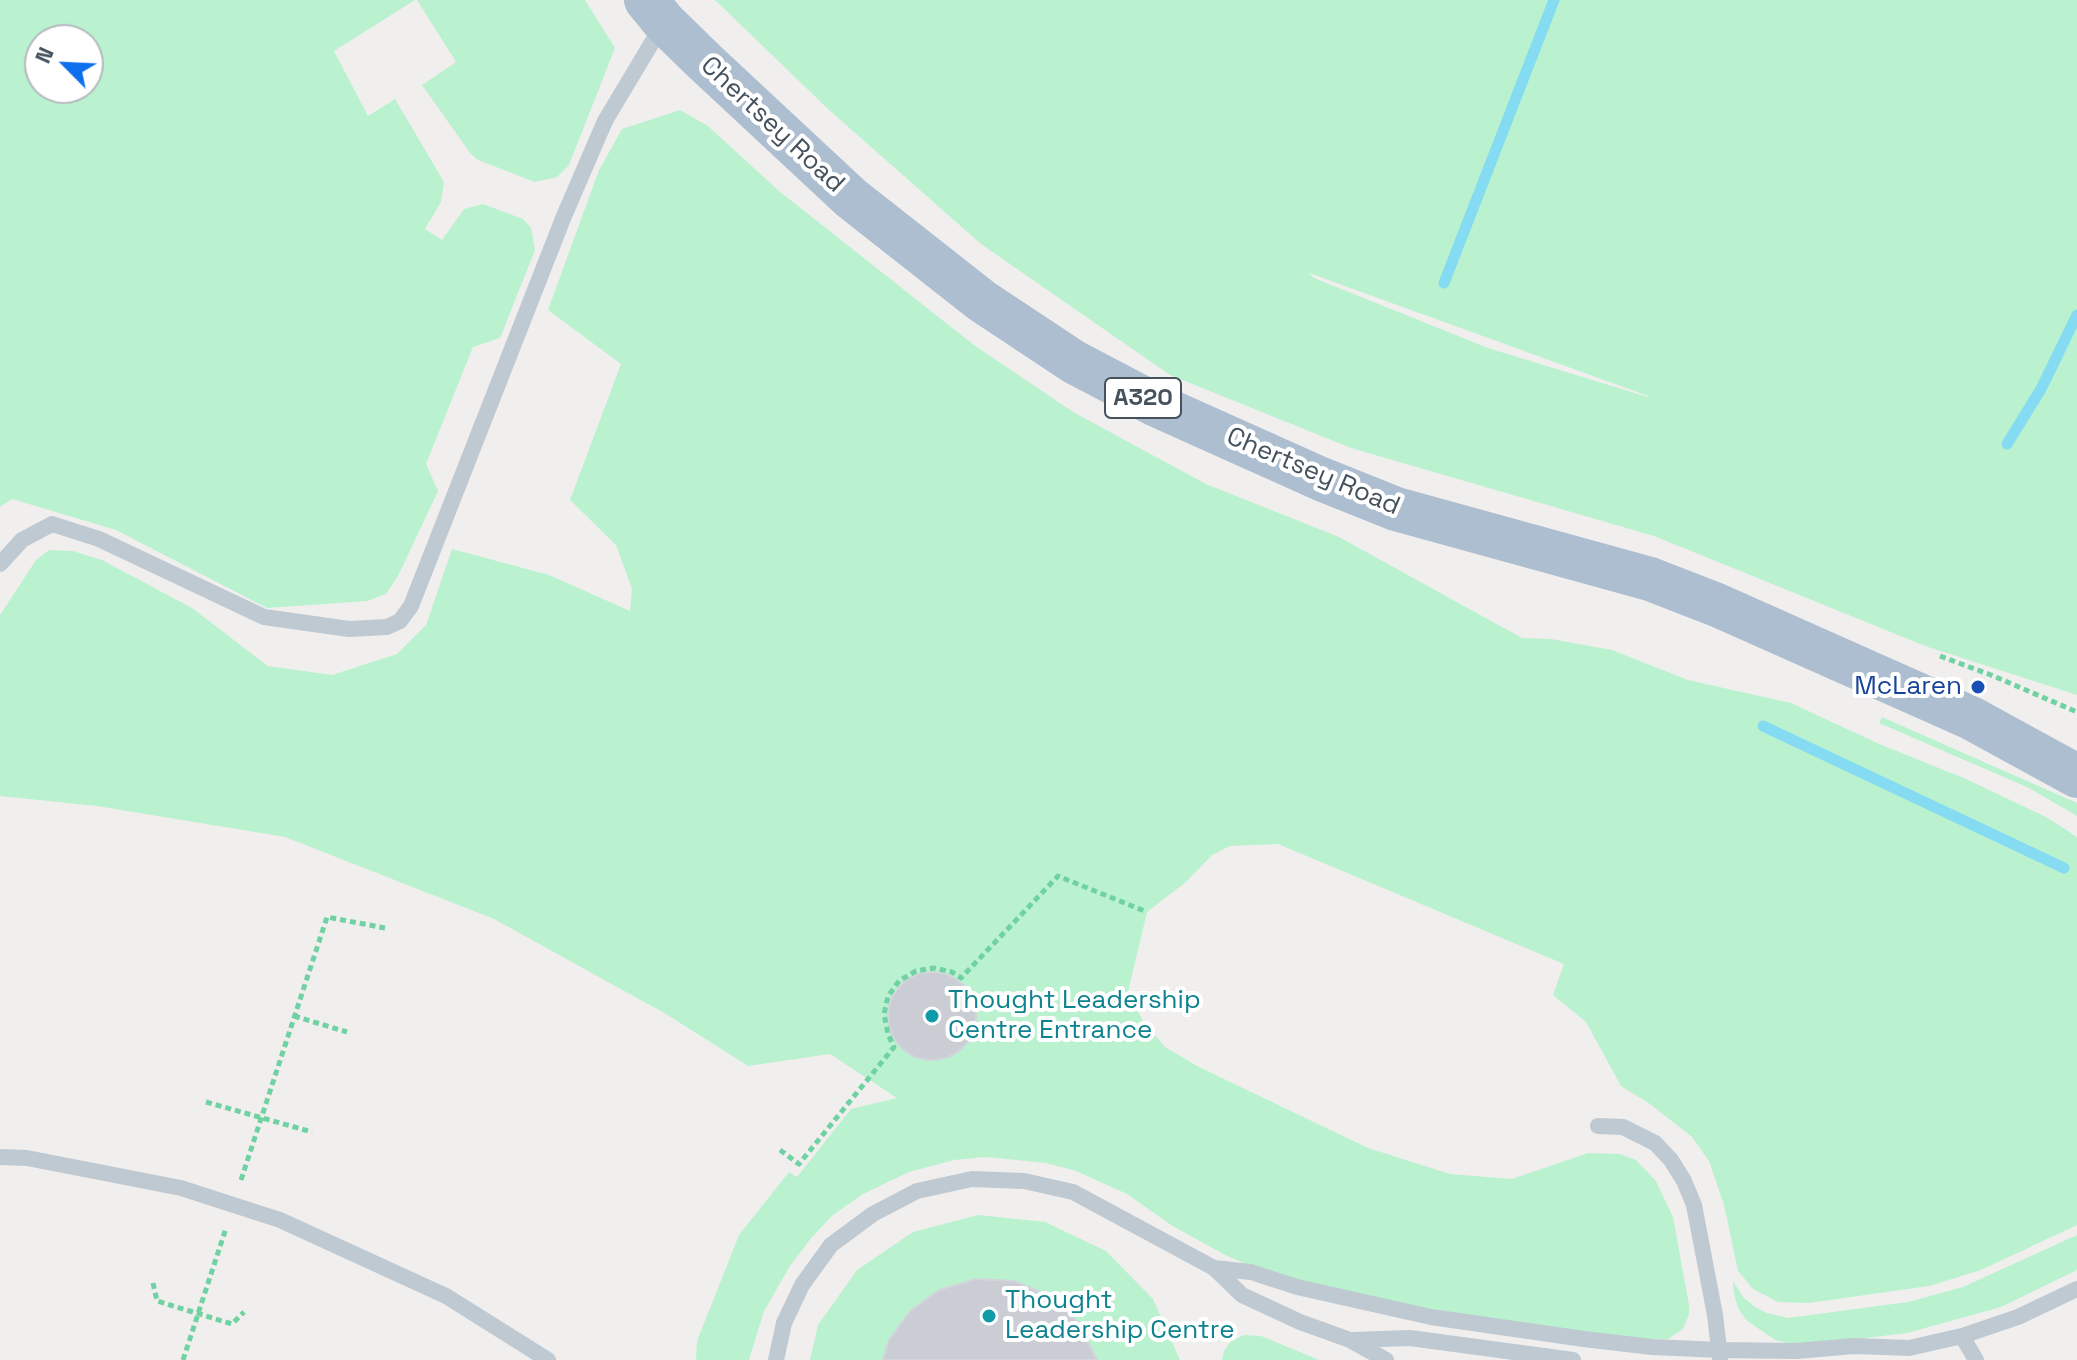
<!DOCTYPE html>
<html>
<head>
<meta charset="utf-8">
<style>
  body { margin:0 }
  #map { position:relative; width:2077px; height:1360px; overflow:hidden; background:#f1eeee; font-family:"Space Grotesk",sans-serif }
  canvas { display:block }
  .north { position:absolute; left:24px; top:24px; width:80px; height:80px; box-sizing:border-box; background:#fff; border:2px solid #b5babe; border-radius:50%; rotate:294deg; font-size:22px; font-weight:700; line-height:32px; text-align:center; color:#45525d }
  .north::after { content:''; display:block; margin:auto; width:28px; height:36px; background:#0d6fed; clip-path:polygon(50% 0,100% 100%,50% 72%,0 100%) }
</style>
</head>
<body>
<div id="map">
<canvas width="2077" height="1360"></canvas>
<div class="north">N</div>
</div>
<script>
const c = document.querySelector('canvas').getContext('2d');
c.lineJoin = 'round';
function fill(path, color) { c.fillStyle = color; c.fill(path, 'evenodd'); }
const shape = rows => new Path2D(rows.map(r => 'M' + r).join(''));
function stroke(path, color, width, dash) { c.strokeStyle = color; c.lineWidth = width; c.lineCap = dash ? 'butt' : 'round'; c.setLineDash(dash || []); c.stroke(path); }
function write(font, color, halo, rows, align = 'center') {
  c.font = font + ' "Space Grotesk",sans-serif'; c.lineWidth = 8; c.setLineDash([]); c.textBaseline = 'middle'; c.strokeStyle = halo; c.fillStyle = color; for (const [text, x, y, turn = 0] of rows) {
    c.save(); c.translate(x, y); c.rotate((+turn || 0) * Math.PI / 180); c.textAlign = isNaN(turn) ? turn : align; if (halo) c.strokeText(text, 0, 0); c.fillText(text, 0, 0); c.restore();
  }
}
const green = shape([
  [0,0,415,0,334,51,368,116,395,99,444,182,441,202,425,229,442,240,464,209,483,204,523,219,531,228,535,250,500,338,473,347,426,464,438,491,398,576,386,594,367,601,267,608,116,530,12,499,0,507],
  [40,40,88,40,88,88,40,88],
  [417,0,585,0,615,48,569,165,557,177,535,182,478,160,470,153,422,85,456,62],
  [715,0,2077,0,2077,695,1925,646,1654,536,1351,448,1170,375,981,244,828,109],
  [1309,273,1648,396,1648,397,1488,348,1314,278],
  [680,110,708,126,779,191,974,345,1073,412,1206,484,1339,537,1522,638,1551,639,1612,650,1688,680,1791,703,1877,743,1966,779,2048,818,2077,837,2077,1225,1981,1270,1929,1286,1809,1303,1778,1302,1753,1289,1738,1271,1724,1205,1709,1161,1692,1137,1650,1104,1621,1086,1586,1022,1553,995,1564,964,1278,844,1230,846,1212,855,1186,882,1147,912,1128,992,1143,1021,1165,1047,1199,1067,1368,1148,1450,1174,1512,1179,1588,1153,1620,1154,1636,1160,1656,1181,1673,1217,1689,1305,1689,1314,1683,1329,1668,1339,1640,1339,1479,1317,1362,1298,1260,1270,1225,1255,1171,1225,1127,1194,1076,1171,1046,1163,986,1157,954,1160,909,1172,863,1194,833,1215,812,1237,790,1266,764,1311,749,1360,696,1360,697,1341,739,1235,789,1172,797,1177,851,1109,897,1098,830,1054,748,1066,666,1014,494,919,285,837,97,806,0,796,0,615,36,560,49,550,73,551,102,560,192,608,268,666,332,675,397,654,426,625,452,549,549,575,630,611,632,589,616,545,570,500,621,364,548,310,599,170,622,129],
  [1882,717,2077,803,2077,816,2029,788,1879,723],
  [978,1215,1045,1222,1106,1251,1153,1299,1180,1360,810,1360,818,1325,857,1270,913,1232],
  [2077,1235,2077,1270,2001,1307,1907,1333,1801,1346,1775,1340,1746,1320,1738,1308,1734,1293,1733,1281,1743,1297,1755,1307,1767,1313,1788,1318,1908,1302,1963,1287],
  [1244,1335,1261,1336,1319,1360,1222,1360,1224,1351,1231,1341]
]);
const stream = shape([
  [1444,283,1554,0],
  [2007,444,2041,389,2077,315],
  [1763,726,2064,868]
]);
const building = shape([
  '888 1016a44 44 0 1 1 88 0a44 44 0 1 1-88 0Z',
  [976,1279,1014,1281,1050,1296,1078,1322,1097,1360,883,1360,889,1340,910,1311,939,1290,976,1279]
]);
const path = shape([
  [1940,656,1991,675,2077,712],
  [294,1016,347,1032],
  [206,1102,312,1132],
  [780,1150,799,1164,894,1047,888,1034,884,1014,888,996,899,981,916,971,934,968,952,972,961,978,1058,876,1147,912],
  [241,1180,327,917,385,928],
  [153,1283,157,1301,232,1324,244,1312],
  [183,1360,226,1228]
]);
const service = shape([
  [0,564,22,540,52,524,99,539,264,617,349,629,387,627,400,621,411,606,564,216,605,121,663,24],
  [1598,1126,1623,1127,1655,1143,1671,1160,1684,1181,1694,1205,1715,1315,1720,1358],
  [0,1157,27,1158,181,1188,280,1220,446,1296,548,1360],
  [1214,1268,1251,1272,1297,1287,1431,1317,1584,1339,1652,1347,1720,1350,1796,1351,1854,1346,1909,1348,1962,1336,2018,1317,2077,1289],
  [1962,1336,1976,1360],
  [1352,1340,1410,1338,1573,1360],
  [776,1360,784,1323,802,1285,831,1245,873,1214,917,1191,972,1179,1024,1181,1073,1192,1214,1268,1242,1295,1300,1322,1350,1340,1386,1360]
]);
const primary = shape([
  [646,0,664,22,704,61,851,198,982,301,1074,362,1156,405,1321,479,1396,509,1650,579,1717,605,1971,718,2077,776]
]);
const markers = [
  [1978,687,8,"#1a4fb4"],
  [932,1016,8,"#0f9aa8"],
  [989,1316,8,"#0f9aa8"]
];
const shields = [
  [1143,398,76]
];
const shieldNames = [
  ["A320",1143,398]
];
const streetNames = [
  ["Chertsey Road",772,125,43],
  ["Chertsey Road",1313,472,23]
];
const transitNames = [
  ["McLaren",1962,687]
];
const cultureNames = [
  ["Thought Leadership",948,1001],
  ["Centre Entrance",948,1031],
  ["Thought",1005,1301],
  ["Leadership Centre",1005,1331]
];
fill(green, '#baf2d0');
stroke(stream, '#84dbf2', 11);
fill(building, '#caced4');
stroke(building, '#d2d5db', 2);
stroke(path, '#70d2a2', 5, [6, 4]);
stroke(service, '#bec9d2', 16);
stroke(primary, '#acbed0', 44);
for (const [x, y, r, color] of markers) { const dot = new Path2D(); dot.arc(x, y, r, 0, 2 * Math.PI); c.fillStyle = color; c.fill(dot); stroke(dot, '#fff', 3); }
for (const [x, y, w] of shields) { const box = new Path2D(); box.roundRect(x - w / 2, y - 20, w, 40, 6); c.fillStyle = '#fff'; c.fill(box); stroke(box, '#45525d', 2); }
write('bold 24px', '#45525d', null, shieldNames);
write('26px', '#45525d', '#fff', streetNames);
write('26px', '#164399', '#fff', transitNames, 'right');
write('26px', '#0d838f', '#fff', cultureNames, 'left');
</script>
</body>
</html>
